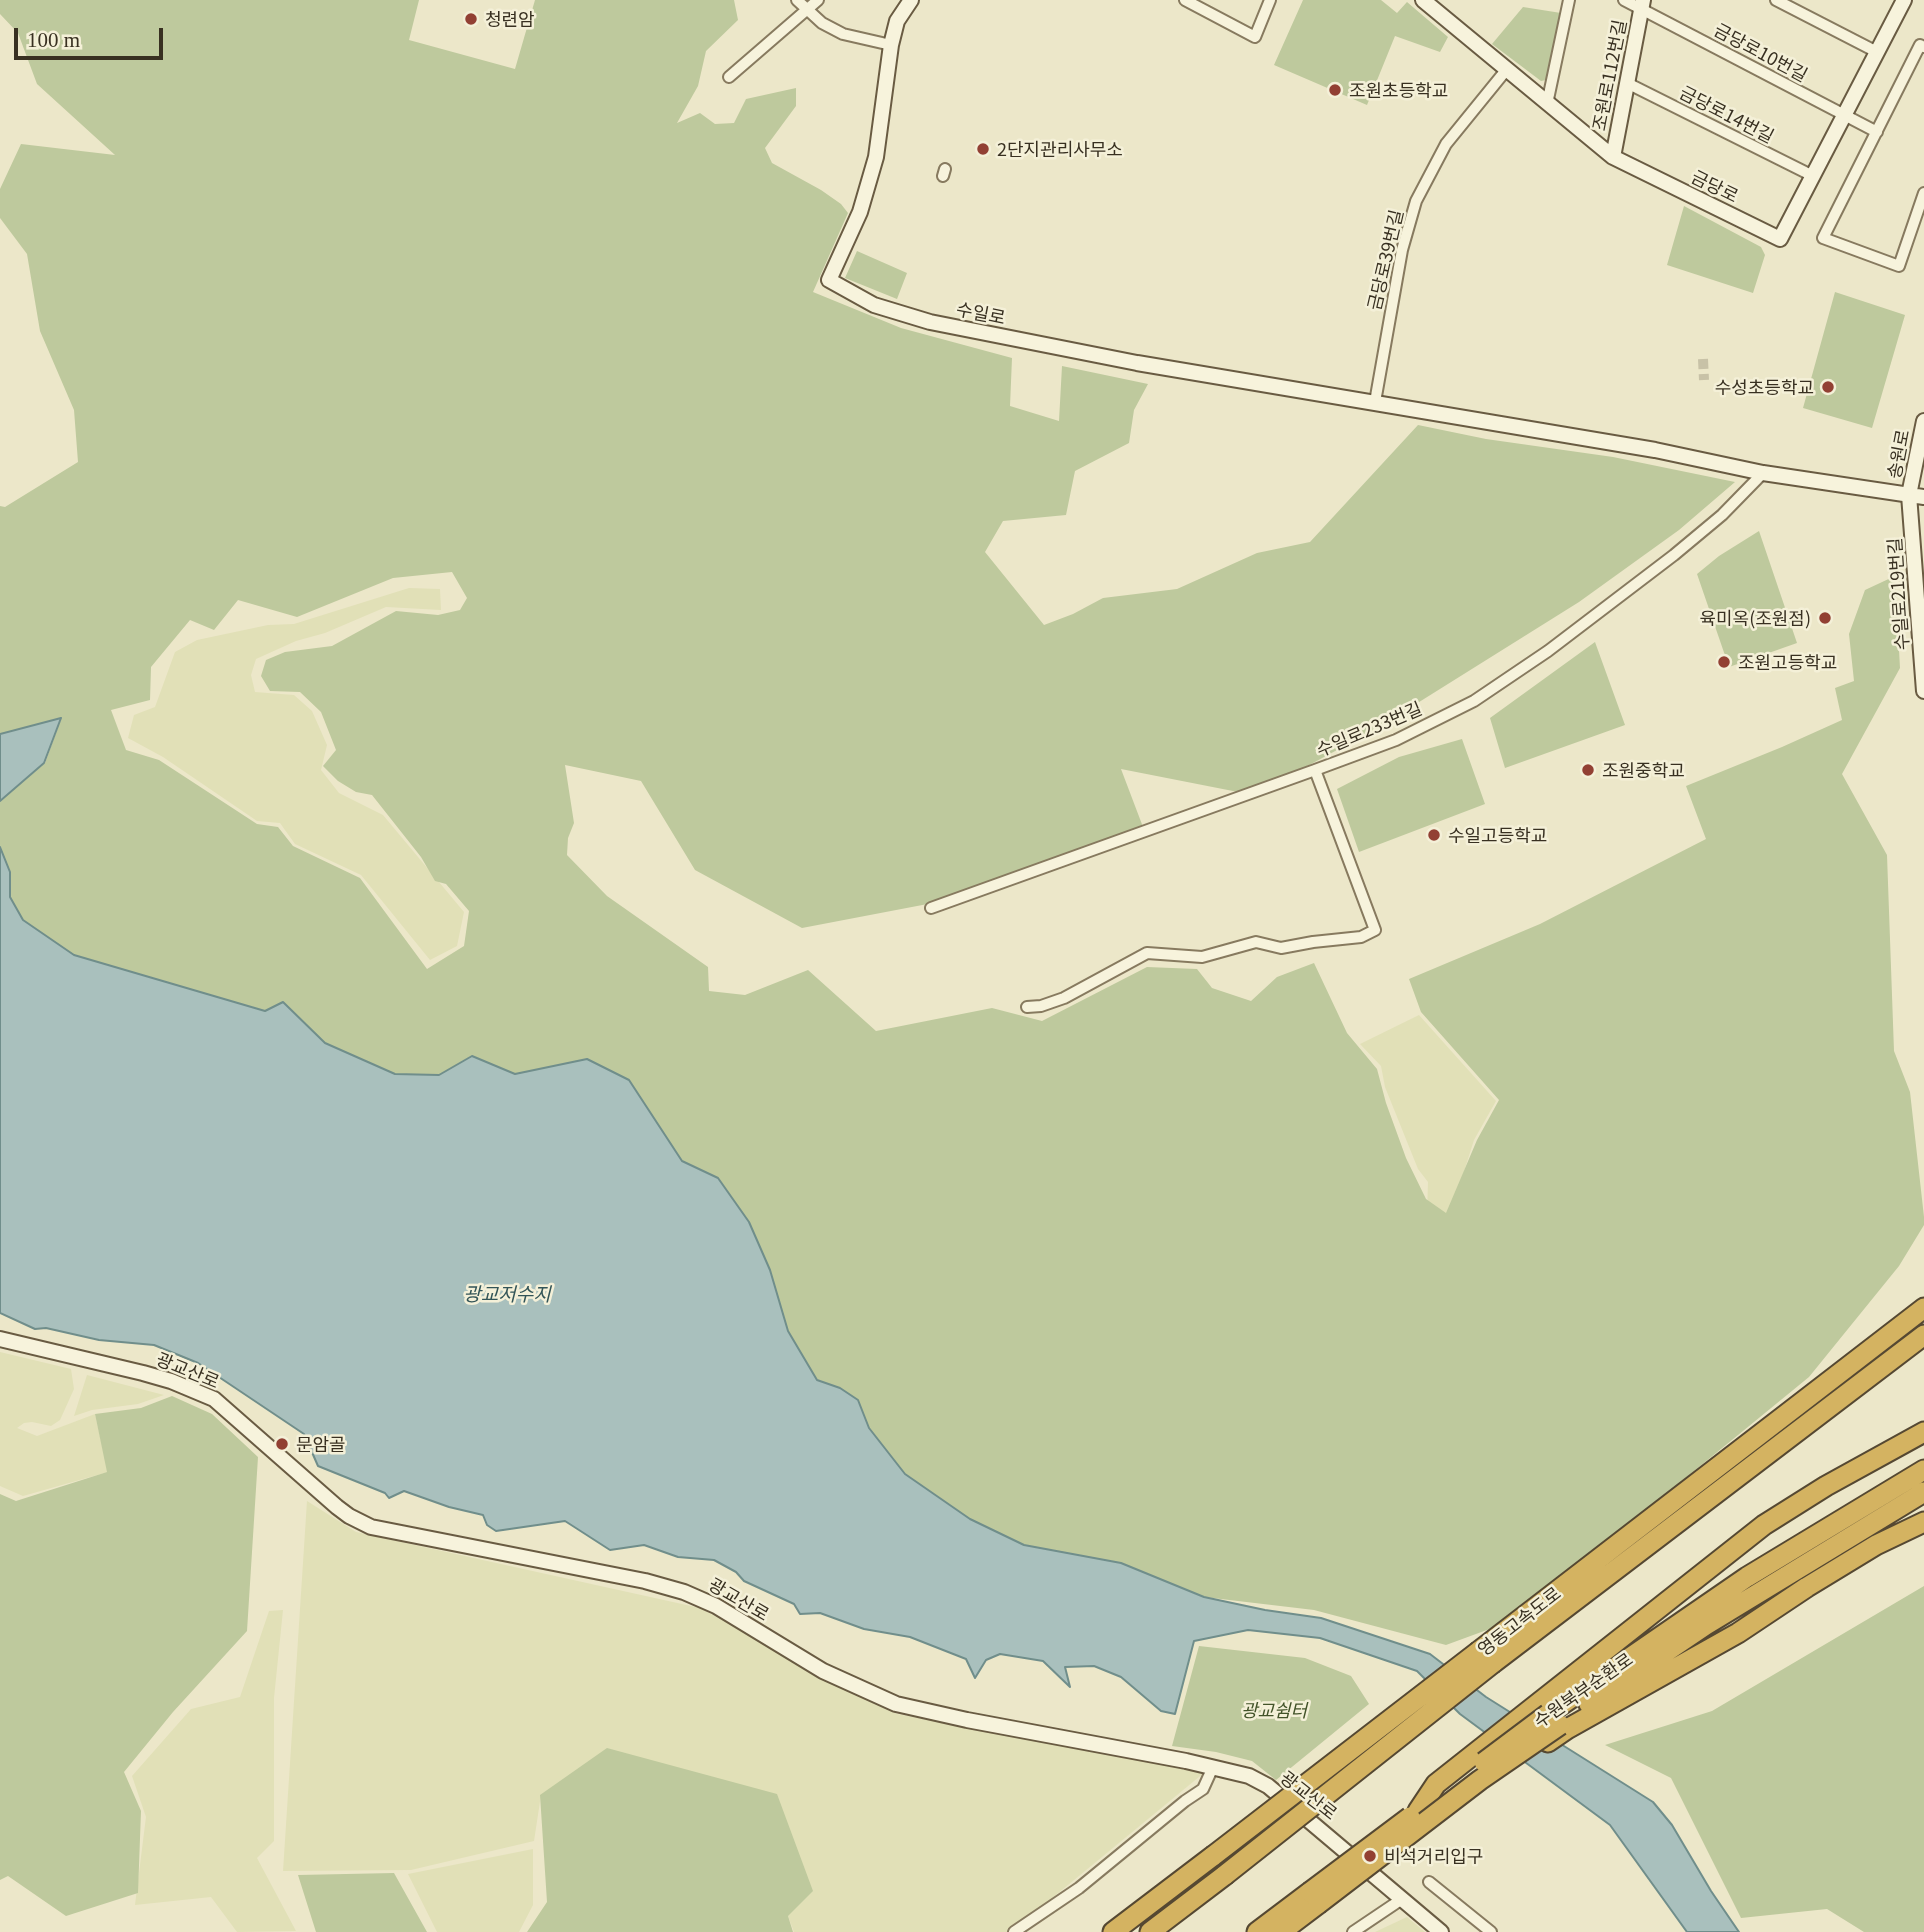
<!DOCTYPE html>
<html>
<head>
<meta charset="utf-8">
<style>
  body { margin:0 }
  #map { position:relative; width:1924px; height:1932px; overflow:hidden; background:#ece7c9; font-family:Georgia,serif }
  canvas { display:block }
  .scale { position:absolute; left:14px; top:28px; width:149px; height:32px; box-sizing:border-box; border:4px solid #383021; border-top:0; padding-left:9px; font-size:21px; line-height:24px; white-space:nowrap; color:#383021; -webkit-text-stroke:5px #f4f0d8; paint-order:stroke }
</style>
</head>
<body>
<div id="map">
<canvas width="1924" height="1932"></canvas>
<div class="scale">100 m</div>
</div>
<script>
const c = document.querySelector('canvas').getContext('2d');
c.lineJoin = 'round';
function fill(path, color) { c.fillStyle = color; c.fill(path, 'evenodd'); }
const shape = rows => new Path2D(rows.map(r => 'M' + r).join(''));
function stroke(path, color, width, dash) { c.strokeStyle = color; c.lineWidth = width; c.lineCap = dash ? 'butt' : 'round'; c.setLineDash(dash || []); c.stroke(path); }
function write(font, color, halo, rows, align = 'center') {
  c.font = font + ' Georgia,"Noto Sans KR",serif'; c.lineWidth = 5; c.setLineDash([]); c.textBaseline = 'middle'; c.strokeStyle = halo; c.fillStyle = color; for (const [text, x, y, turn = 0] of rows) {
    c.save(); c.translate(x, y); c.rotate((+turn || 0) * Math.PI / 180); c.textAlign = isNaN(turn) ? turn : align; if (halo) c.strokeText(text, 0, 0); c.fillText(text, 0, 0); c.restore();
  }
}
const farmland = shape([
  [409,588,440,589,441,610,386,607,325,633,296,641,256,659,251,675,255,692,294,695,312,711,327,745,321,770,339,793,383,815,464,912,457,946,430,960,361,875,295,844,280,823,257,821,163,757,128,738,134,715,155,707,175,652,197,640,268,625,294,624],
  [1419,1015,1496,1101,1474,1140,1448,1222,1427,1215,1428,1182,1418,1169,1385,1087,1381,1066,1360,1044],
  [0,1352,71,1369,74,1389,60,1420,51,1426,32,1422,24,1423,17,1428,37,1436,95,1414,108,1472,23,1496,0,1486],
  [87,1375,164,1395,138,1404,92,1410,74,1416],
  [307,1501,356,1532,700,1608,897,1714,1205,1772,1011,1932,794,1932,788,1916,541,1795,534,1841,411,1870,283,1871],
  [283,1610,274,1698,274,1841,257,1858,296,1931,237,1932,211,1897,135,1905,146,1817,132,1776,191,1709,240,1697,269,1611],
  [533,1849,533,1905,519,1932,437,1932,408,1874],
  [1407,1917,1425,1932,1375,1932]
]);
const green = shape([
  [0,0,419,0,409,40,515,69,535,0,734,0,738,20,706,51,698,86,677,123,700,113,715,124,734,123,746,99,796,88,796,106,765,148,772,163,821,190,841,204,848,213,813,292,901,328,1012,358,1010,406,1059,421,1062,366,1148,384,1134,410,1129,443,1075,471,1066,515,1003,521,985,552,1044,625,1073,614,1103,598,1177,589,1257,553,1310,542,1418,425,1486,439,1613,457,1735,482,1679,530,1579,602,1376,729,1300,770,1238,792,1121,769,1143,827,938,902,802,928,695,870,641,781,565,765,574,823,568,838,567,855,607,896,708,967,709,991,745,995,808,970,876,1031,992,1008,1042,1021,1147,967,1197,969,1212,988,1251,1001,1277,977,1314,963,1347,1033,1377,1069,1386,1103,1406,1158,1426,1199,1446,1213,1477,1140,1499,1100,1421,1012,1409,979,1540,924,1706,839,1686,786,1782,747,1842,720,1835,688,1854,681,1849,634,1865,590,1895,576,1900,668,1842,774,1887,855,1894,1051,1910,1092,1924,1217,1924,1225,1899,1266,1809,1377,1639,1516,1495,1627,1446,1645,1314,1610,1204,1597,1121,1563,1024,1545,970,1519,905,1474,869,1428,858,1400,840,1388,817,1380,788,1331,770,1270,718,1178,682,1161,629,1080,587,1059,515,1074,471,1056,439,1075,395,1074,325,1043,283,1002,266,1011,74,955,23,920,10,897,10,872,0,847,0,801,45,763,61,719,0,734,0,506,5,507,78,462,74,410,40,331,27,254,0,218,0,189,21,144,115,155,37,84,18,33,0,14],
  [452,572,467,598,460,610,438,615,396,611,332,646,285,652,266,660,261,676,270,691,300,692,321,712,336,750,323,766,338,781,356,792,372,795,421,857,435,881,446,884,469,911,464,946,427,969,360,878,293,846,278,827,257,824,159,760,126,750,111,710,150,700,151,667,190,620,214,630,238,600,297,617,393,578],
  [1303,0,1381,0,1397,13,1407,2,1448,37,1440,52,1395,36,1367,105,1274,65],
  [1523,7,1561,13,1546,80,1541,81,1492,44],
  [1684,206,1761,247,1765,255,1753,293,1667,265],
  [857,251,907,273,897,299,845,278],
  [1835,292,1905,315,1872,428,1803,408],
  [1759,531,1797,643,1729,667,1697,574,1719,556],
  [1595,642,1625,725,1505,768,1490,718],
  [1462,739,1485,804,1359,852,1337,789,1399,757],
  [172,1396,212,1414,258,1457,247,1631,173,1712,124,1772,141,1811,138,1893,66,1916,8,1876,0,1880,0,1494,16,1501,107,1472,95,1414,141,1408],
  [1924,1586,1924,1932,1864,1932,1827,1909,1741,1918,1671,1778,1605,1745,1712,1711],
  [1199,1646,1305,1658,1351,1676,1369,1704,1276,1780,1252,1761,1216,1752,1172,1746],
  [607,1748,777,1794,813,1891,788,1916,793,1932,527,1932,547,1902,540,1795],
  [394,1873,427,1932,316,1932,298,1875]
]);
const water = shape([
  [61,718,44,763,0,801,0,734,61,718],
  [0,847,10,872,10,897,23,920,74,955,265,1011,283,1002,325,1043,395,1074,439,1075,472,1056,515,1074,587,1059,629,1080,682,1161,718,1178,749,1222,770,1270,788,1331,817,1380,840,1388,858,1400,869,1428,905,1474,970,1519,1024,1545,1121,1563,1204,1597,1265,1610,1321,1618,1430,1654,1486,1697,1653,1802,1672,1825,1711,1891,1739,1932,1687,1932,1610,1825,1460,1714,1417,1671,1320,1638,1248,1630,1194,1641,1175,1714,1161,1711,1121,1677,1094,1666,1065,1667,1070,1687,1043,1661,1000,1654,986,1660,975,1678,966,1659,910,1637,864,1629,820,1613,800,1614,794,1604,744,1581,736,1572,714,1560,678,1557,644,1545,610,1550,565,1521,496,1531,487,1525,483,1515,449,1507,404,1491,389,1498,385,1493,318,1466,304,1434,198,1363,154,1345,99,1340,46,1328,35,1329,0,1313,0,847]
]);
const streetTunnel = shape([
  [1703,359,1704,380]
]);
const street = shape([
  [797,0,822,23,843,34,891,45],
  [1185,0,1255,37,1270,0],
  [1624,0,1877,132],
  [1776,0,1877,52],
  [1924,47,1920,45,1823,238,1899,266,1924,193],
  [729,77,818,0],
  [1627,83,1811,175],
  [1547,104,1569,0],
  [943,176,945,169],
  [1375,402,1402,250,1416,201,1446,144,1507,69],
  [931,908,1315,770],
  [1027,1007,1041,1006,1064,998,1147,953,1202,957,1256,942,1281,948,1313,942,1361,937,1375,930,1315,770,1396,740,1474,701,1548,651,1674,555,1722,515,1763,473],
  [1429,1882,1491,1932],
  [1014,1932,1079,1888,1185,1801,1203,1789,1213,1767],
  [1353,1932,1402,1899]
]);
const secondary = shape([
  [911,0,897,21,891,45,876,157,860,212,829,280,874,305,930,322,1137,363,1655,450,1763,473,1924,497],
  [1423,0,1613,157,1780,239,1904,0],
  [1613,157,1643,0],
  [1924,421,1909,495,1924,691],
  [0,1339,143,1373,171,1381,214,1399,337,1507,349,1516,371,1527,645,1581,684,1592,716,1606,823,1671,896,1704,967,1720,1186,1761,1249,1776,1268,1786,1441,1932]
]);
const highway = shape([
  [1479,1651,1924,1308],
  [1493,1663,1924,1335],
  [1589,1704,1706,1625,1924,1492],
  [1548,1714,1747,1577,1924,1470],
  [1548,1742,1567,1729,1738,1633,1807,1587,1876,1545,1924,1522],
  [1418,1811,1436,1784,1764,1525,1826,1486,1924,1432],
  [1113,1932,1213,1856],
  [1150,1932,1225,1875],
  [1257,1932,1310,1892],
  [1281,1932,1318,1904]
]);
const highwayBridge = shape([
  [1484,1762,1548,1714],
  [1213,1856,1479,1651],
  [1225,1875,1493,1663],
  [1310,1892,1410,1817],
  [1318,1904,1480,1780,1560,1725]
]);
const markers = [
  [471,19,7,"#924033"],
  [1335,90,7,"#924033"],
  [983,149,7,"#924033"],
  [1828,387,7,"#924033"],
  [1825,618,7,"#924033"],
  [1724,662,7,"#924033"],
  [1588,770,7,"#924033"],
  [1434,835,7,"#924033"],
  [282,1444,7,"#924033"],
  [1370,1856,7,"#924033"]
];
const poiNames = [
  ["청련암",485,19],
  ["조원초등학교",1349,90],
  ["2단지관리사무소",997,149],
  ["수성초등학교",1814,387,"right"],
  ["육미옥(조원점)",1811,618,"right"],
  ["조원고등학교",1738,662],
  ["조원중학교",1602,770],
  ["수일고등학교",1448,835],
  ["문암골",296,1444],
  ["비석거리입구",1384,1856]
];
const streetNames = [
  ["금당로10번길",1761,52,28],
  ["조원로112번길",1609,75,-79],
  ["금당로14번길",1727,114,27],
  ["금당로",1715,186,26],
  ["금당로39번길",1385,260,-77],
  ["수일로",981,313,11],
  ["송원로",1898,454,-79],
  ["수일로219번길",1898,594,-94],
  ["수일로233번길",1369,729,-23],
  ["광교산로",188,1370,22],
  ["광교산로",739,1599,30],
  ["영동고속도로",1519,1621,-38],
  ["수원북부순환로",1583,1690,-35],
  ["광교산로",1309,1795,38]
];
const parkNames = [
  ["광교쉼터",1274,1710]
];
const waterNames = [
  ["광교저수지",507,1294]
];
fill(farmland, '#e1e0b7');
fill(green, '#bec99d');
fill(water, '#a9c0bd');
stroke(water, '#708e8b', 2);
stroke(streetTunnel, '#c8c2a7', 10, [10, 5]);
stroke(street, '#877a5f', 14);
stroke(secondary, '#695b42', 18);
stroke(highway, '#554832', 23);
stroke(street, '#f7f3dc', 10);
stroke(secondary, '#f7f3dc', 14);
stroke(highway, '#d4b361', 19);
stroke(highwayBridge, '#554832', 23, []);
stroke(highwayBridge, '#d4b361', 19);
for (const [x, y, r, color] of markers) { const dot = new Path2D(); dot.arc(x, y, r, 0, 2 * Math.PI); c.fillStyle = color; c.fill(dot); stroke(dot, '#f4f0d8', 2.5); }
write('18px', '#383021', '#f4f0d8', poiNames, 'left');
write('18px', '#383021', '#f4f0d8', streetNames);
write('italic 18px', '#425329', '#f4f0d8', parkNames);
write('italic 19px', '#325457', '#f4f0d8', waterNames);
</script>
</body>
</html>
